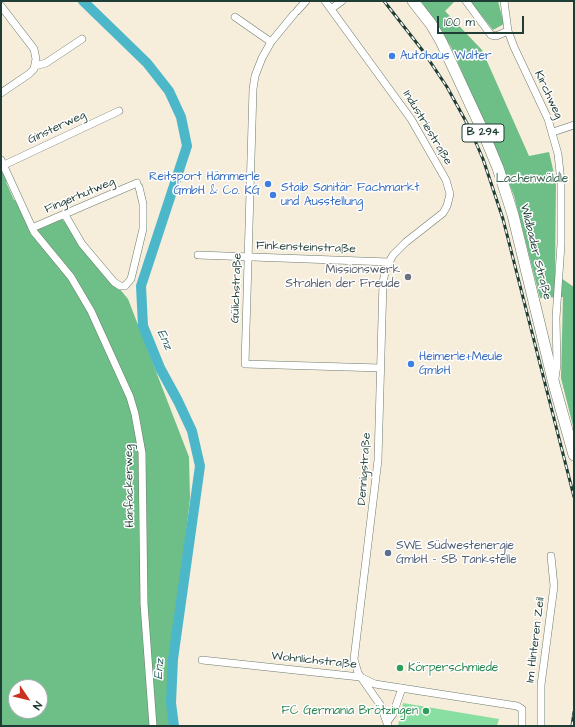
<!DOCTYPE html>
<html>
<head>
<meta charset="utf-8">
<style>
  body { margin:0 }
  #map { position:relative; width:575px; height:727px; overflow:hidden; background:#f7eddb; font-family:"Architects Daughter",sans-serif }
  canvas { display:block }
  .frame { position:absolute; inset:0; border:2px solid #1f3d34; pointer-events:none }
  .north { position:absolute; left:8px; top:679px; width:40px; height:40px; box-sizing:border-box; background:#fff; border:1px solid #a5b1ae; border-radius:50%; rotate:125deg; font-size:11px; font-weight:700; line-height:16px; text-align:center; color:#1f3d34 }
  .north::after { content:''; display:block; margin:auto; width:14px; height:18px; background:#c8321e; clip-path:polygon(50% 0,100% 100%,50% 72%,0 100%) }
  .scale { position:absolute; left:437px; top:16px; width:87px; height:18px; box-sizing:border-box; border:2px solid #1f3d34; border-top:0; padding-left:5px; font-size:12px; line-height:14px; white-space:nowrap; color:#1f3d34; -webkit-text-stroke:3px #fff; paint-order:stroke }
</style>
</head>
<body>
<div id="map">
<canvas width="575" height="727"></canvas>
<div class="frame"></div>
<div class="north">N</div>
<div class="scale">100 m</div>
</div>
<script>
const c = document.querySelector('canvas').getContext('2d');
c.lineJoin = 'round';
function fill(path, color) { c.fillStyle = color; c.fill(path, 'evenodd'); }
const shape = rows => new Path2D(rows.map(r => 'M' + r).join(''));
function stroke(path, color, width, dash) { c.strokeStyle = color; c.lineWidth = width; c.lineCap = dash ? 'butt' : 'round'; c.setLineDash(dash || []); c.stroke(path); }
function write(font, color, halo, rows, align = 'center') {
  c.font = font + ' "Architects Daughter",sans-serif'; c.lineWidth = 3; c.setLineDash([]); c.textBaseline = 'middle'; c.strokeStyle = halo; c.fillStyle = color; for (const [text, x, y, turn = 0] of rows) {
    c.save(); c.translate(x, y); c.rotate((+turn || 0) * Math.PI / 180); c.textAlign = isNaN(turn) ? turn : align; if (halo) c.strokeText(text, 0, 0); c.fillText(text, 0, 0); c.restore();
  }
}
const green = shape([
  [403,703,499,719,497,726,398,726]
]);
const forest = shape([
  [421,1,455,1,445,11,482,50,529,156,549,152,556,182,555,274,574,287,574,430,561,378,563,297,540,298,514,196,496,150,451,47],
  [470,1,498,1,504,24,493,30],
  [1,165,10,182,6,182,14,200,18,201,31,229,44,227,62,219,128,299,189,457,190,498,171,663,169,701,172,726,1,726],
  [16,687,40,687,40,711,16,711]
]);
const river = shape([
  [83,1,147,63,169,91,181,117,187,146,141,286,143,326,160,368,178,401,192,431,200,466,173,659,171,703,174,726]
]);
const street = shape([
  [325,1,411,119,446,180,450,194,447,206,443,213,406,242,393,255,386,268,383,282,378,460,354,659,358,673,381,706,388,726],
  [466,1,491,35,496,36,508,31],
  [504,1,508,31,514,47,548,119,558,154,561,182,561,244,556,318,557,365,555,378],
  [1,6,34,49,36,59,34,69,29,74,1,93],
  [331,9,342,1],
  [297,11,306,1],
  [294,14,271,42,262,58,255,76,253,89,245,364,381,368],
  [235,17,271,42],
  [35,66,46,63,82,39],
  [553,132,574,125],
  [1,160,34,232,71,277,91,311,130,397,135,414,142,453,144,604,153,726],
  [4,165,119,111],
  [65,215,82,244,114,282,120,286,125,286,131,279,143,229,143,204,139,187],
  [32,228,137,183],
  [198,255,389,262],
  [202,660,360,677,375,684,517,706,522,709,522,726],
  [387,722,393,714,402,688],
  [541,726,541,685,554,586,551,556]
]);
const primary = shape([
  [413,1,431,24,441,41,481,127,498,168,513,215,554,384,574,455]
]);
const rail = shape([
  [384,1,423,51,447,87,469,127,483,159,503,219,574,497],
  [572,726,574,712]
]);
const markers = [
  [392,56,4,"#3f7fe0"],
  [268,184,4,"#3f7fe0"],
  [273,195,4,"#3f7fe0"],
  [408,277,4,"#6b7280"],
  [411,364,4,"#3f7fe0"],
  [388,553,4,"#5c6f8a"],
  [400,668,4,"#2e9e5b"],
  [426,711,4,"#2e9e5b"]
];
const shields = [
  [483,133,42]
];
const shieldNames = [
  ["B 294",483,133]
];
const shopNames = [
  ["Autohaus Walter",400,56],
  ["Reitsport Hämmerle",260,177,"right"],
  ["GmbH & Co. KG",260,191,"right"],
  ["Staib Sanitär Fachmarkt",281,188],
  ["und Ausstellung",281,202],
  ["Heimerle+Meule",419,357],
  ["GmbH",419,371]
];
const streetNames = [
  ["Kirchweg",548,95,65],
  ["Ginsterweg",57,128,-25],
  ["Industriestraße",427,128,59],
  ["Fingerhutweg",80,196,-23],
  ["Finkensteinstraße",306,248,2],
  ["Wildbader Straße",535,252,76],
  ["Gülichstraße",237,288,-88],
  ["Dennigstraße",365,469,-86],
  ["Hanfackerweg",130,486,-91],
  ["Im Hinteren Zeil",536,640,-83],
  ["Wohnlichstraße",314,661,6]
];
const parkNames = [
  ["Lachenwäldle",532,179]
];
const worshipNames = [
  ["Missionswerk",400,270],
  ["Strahlen der Freude",400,284]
];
const serviceNames = [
  ["SWE Südwestenergie",396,546],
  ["GmbH - SB Tankstelle",396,560]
];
const leisureNames = [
  ["Körperschmiede",408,668],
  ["FC Germania Brötzingen",418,711,"right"]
];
const waterNames = [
  ["Enz",164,340,65],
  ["Enz",160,669,-86]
];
fill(green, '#89dfa1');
fill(forest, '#6ebe87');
stroke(river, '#4db7ca', 10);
stroke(street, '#6b7b6e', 8);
stroke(primary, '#6b7b6e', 12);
stroke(street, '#fff', 7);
stroke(primary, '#fff', 11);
stroke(rail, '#1f3d34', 3);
stroke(rail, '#fff', 1.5, [4.5]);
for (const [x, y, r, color] of markers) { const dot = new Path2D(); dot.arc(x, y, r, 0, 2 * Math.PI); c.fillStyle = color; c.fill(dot); stroke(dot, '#fff', 1.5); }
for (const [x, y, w] of shields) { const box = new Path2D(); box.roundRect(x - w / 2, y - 9, w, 18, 3); c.fillStyle = '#fff'; c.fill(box); stroke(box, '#1f3d34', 1); }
write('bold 11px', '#1f3d34', null, shieldNames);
write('12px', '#366cbe', '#fff', shopNames, 'left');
write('12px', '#1f3d34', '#fff', streetNames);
write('12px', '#3a664f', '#fff', parkNames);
write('12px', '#5b616d', '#fff', worshipNames, 'right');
write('12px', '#4e5e75', '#fff', serviceNames, 'left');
write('12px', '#27864d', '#fff', leisureNames, 'left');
write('italic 13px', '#2d6261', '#fff', waterNames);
</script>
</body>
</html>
